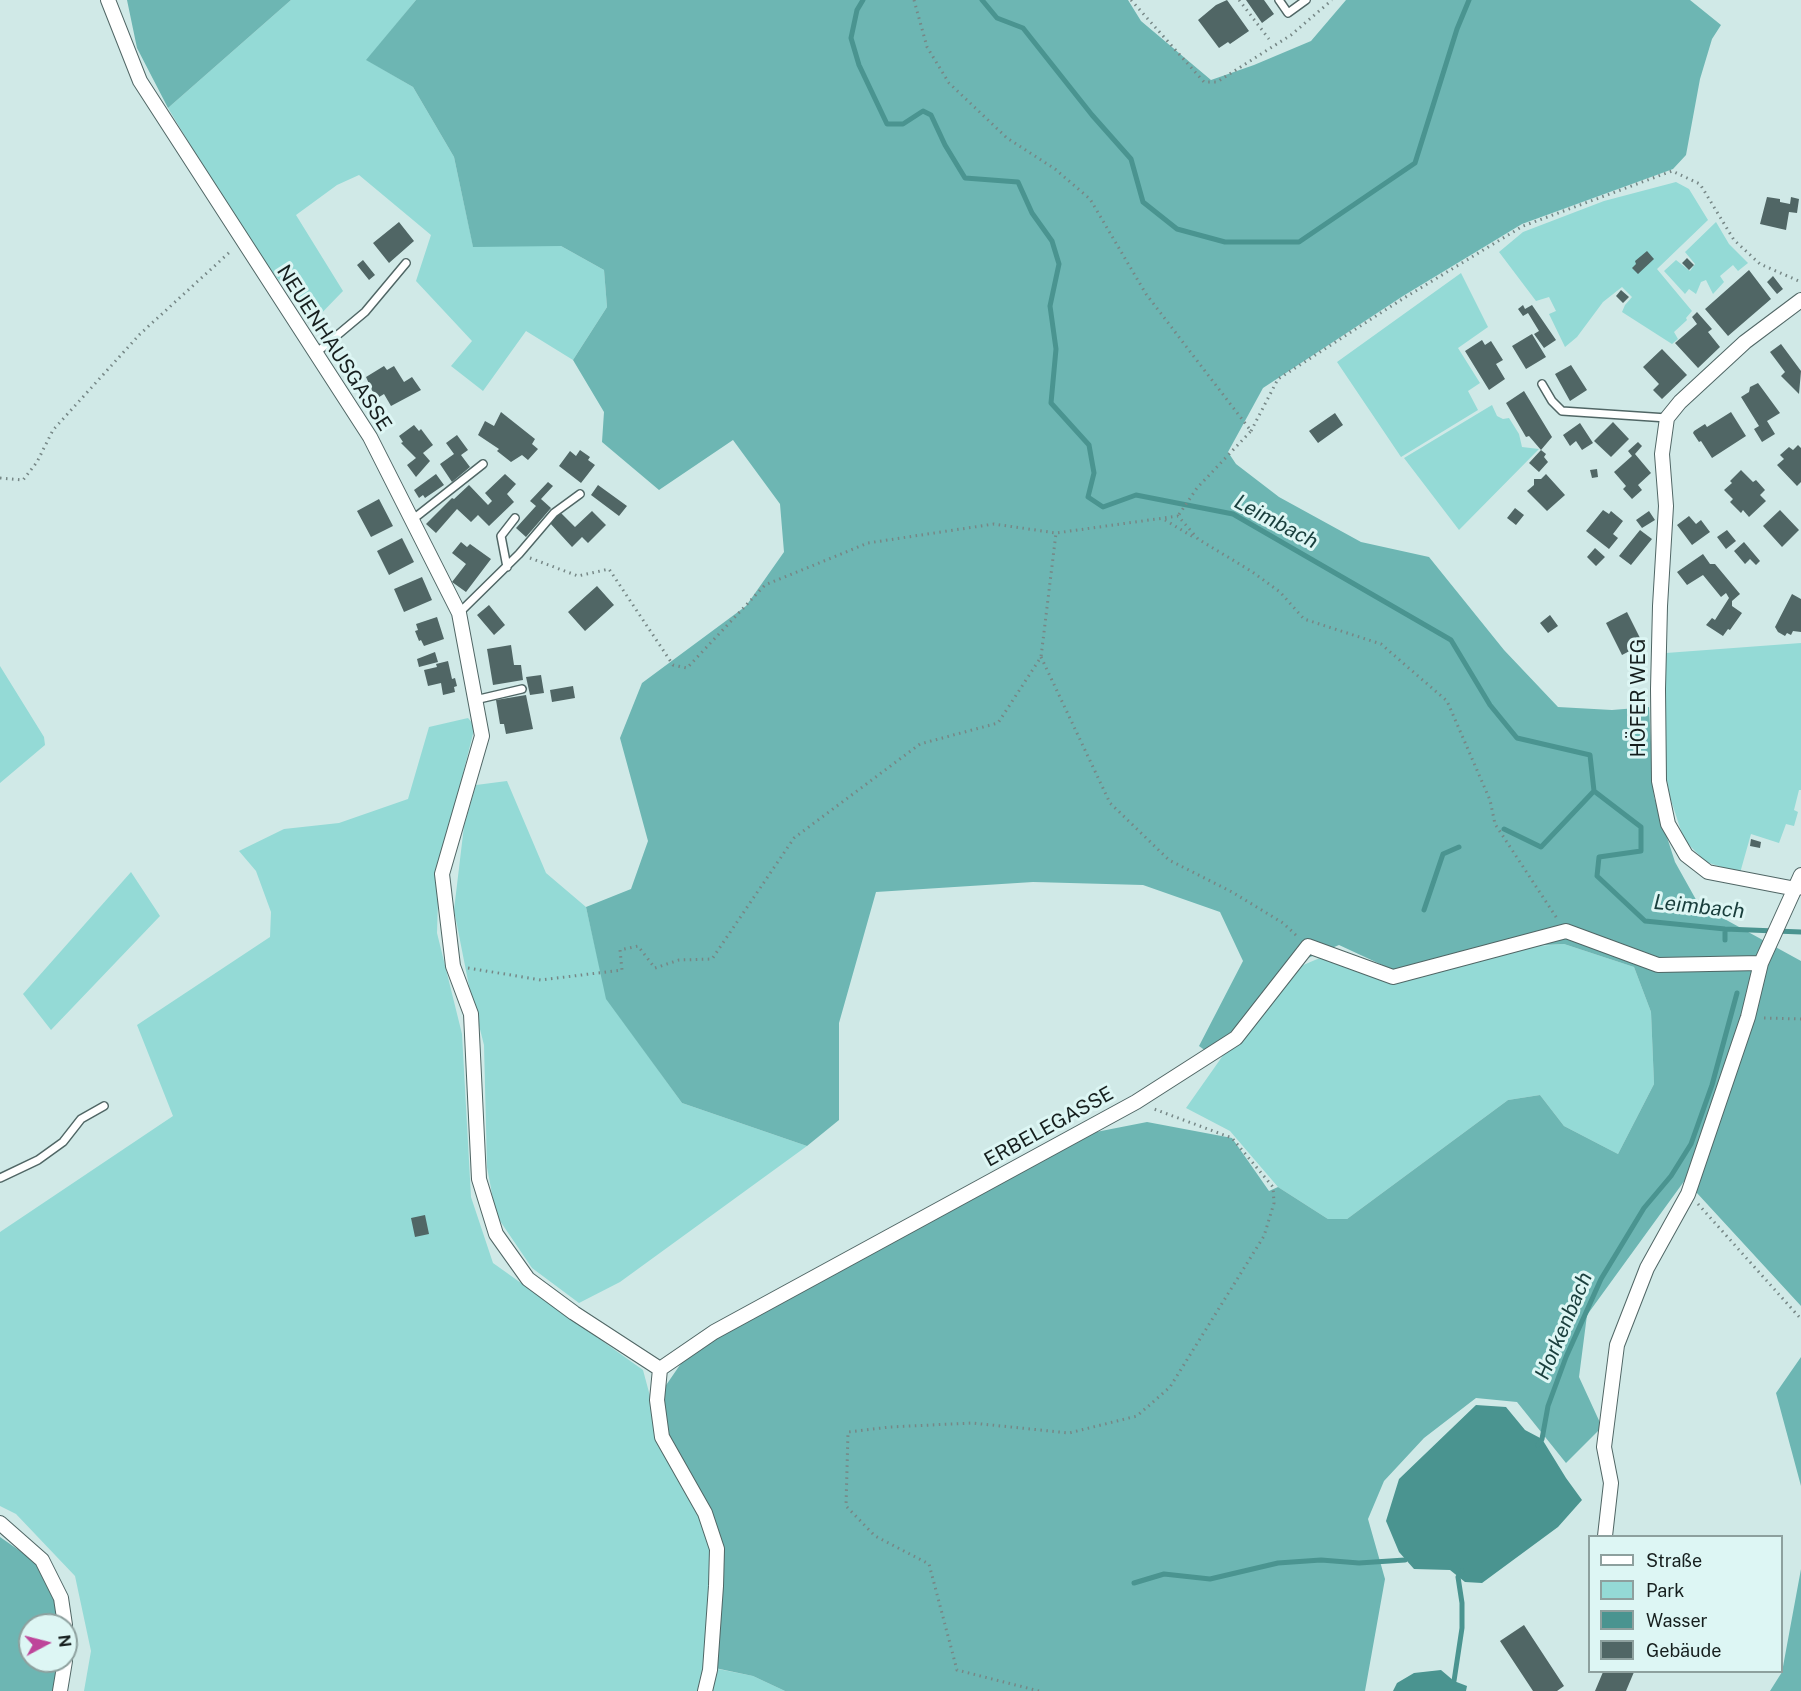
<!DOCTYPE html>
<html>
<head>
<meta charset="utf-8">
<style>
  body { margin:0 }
  #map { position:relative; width:1801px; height:1691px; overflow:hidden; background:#d0e9e7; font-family:"Public Sans",sans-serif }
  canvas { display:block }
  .legend { position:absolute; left:1588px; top:1535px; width:195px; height:138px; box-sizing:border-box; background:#ddf6f4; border:2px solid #8da09e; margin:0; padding:8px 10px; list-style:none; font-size:18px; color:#161f1e }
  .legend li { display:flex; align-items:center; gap:12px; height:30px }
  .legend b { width:30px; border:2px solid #8da09e }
  .north { position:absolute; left:18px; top:1613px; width:60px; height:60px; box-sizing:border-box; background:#ddf6f4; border:2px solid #8da09e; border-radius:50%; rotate:83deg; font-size:16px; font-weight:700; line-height:24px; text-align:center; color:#161f1e }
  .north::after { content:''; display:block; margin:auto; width:21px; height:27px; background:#be459a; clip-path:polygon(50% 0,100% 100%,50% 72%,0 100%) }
</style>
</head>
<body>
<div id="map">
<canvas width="1801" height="1691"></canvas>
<ul class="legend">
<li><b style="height:8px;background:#fff"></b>Straße</li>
<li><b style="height:16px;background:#94dad6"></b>Park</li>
<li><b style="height:16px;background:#4a9490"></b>Wasser</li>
<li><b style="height:16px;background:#506665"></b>Gebäude</li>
</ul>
<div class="north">N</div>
</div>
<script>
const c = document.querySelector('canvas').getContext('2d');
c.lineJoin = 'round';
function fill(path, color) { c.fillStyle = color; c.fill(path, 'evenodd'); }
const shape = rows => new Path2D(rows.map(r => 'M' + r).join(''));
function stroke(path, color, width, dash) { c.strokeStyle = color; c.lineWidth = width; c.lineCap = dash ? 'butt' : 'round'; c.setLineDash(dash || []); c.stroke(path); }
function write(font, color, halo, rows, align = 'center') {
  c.font = font + ' "Public Sans",sans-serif'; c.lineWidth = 6; c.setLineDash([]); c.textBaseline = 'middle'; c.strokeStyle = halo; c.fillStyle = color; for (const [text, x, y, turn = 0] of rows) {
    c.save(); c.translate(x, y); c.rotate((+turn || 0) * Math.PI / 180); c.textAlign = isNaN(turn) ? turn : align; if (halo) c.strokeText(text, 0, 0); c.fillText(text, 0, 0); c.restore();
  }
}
const green = shape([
  [291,0,416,0,367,60,413,87,454,157,473,246,561,246,604,270,607,307,573,360,526,331,483,391,451,366,472,341,416,281,431,235,359,175,337,185,296,215,343,291,312,323,247,239,168,108],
  [1676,182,1689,189,1708,220,1657,269,1692,311,1686,318,1687,320,1674,332,1678,339,1672,344,1622,312,1625,305,1632,297,1622,287,1603,302,1577,337,1565,347,1549,314,1556,311,1549,297,1536,301,1499,252,1523,232,1604,201],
  [1716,222,1729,244,1748,263,1738,271,1733,265,1720,276,1724,282,1713,294,1706,280,1701,282,1696,294,1689,289,1685,294,1664,271,1676,260,1690,271,1695,264,1685,252],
  [1461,273,1488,327,1458,348,1480,383,1468,391,1478,410,1401,457,1337,362],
  [1492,405,1497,416,1503,419,1509,418,1519,434,1522,447,1539,449,1459,530,1404,458],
  [1801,643,1801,790,1799,790,1794,810,1798,812,1794,826,1786,824,1779,843,1751,834,1740,873,1706,862,1684,840,1670,797,1664,764,1666,653],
  [0,666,44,737,45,745,0,783],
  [468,718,475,726,439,869,437,933,462,1034,471,1197,493,1263,643,1370,661,1437,702,1513,714,1551,706,1667,699,1691,84,1691,91,1651,75,1576,16,1514,0,1506,0,1232,173,1116,137,1025,270,937,271,912,256,871,239,851,284,829,339,823,408,799,429,727],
  [507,781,546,873,586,907,607,999,682,1103,807,1146,620,1282,579,1303,532,1268,496,1215,487,1167,484,1045,469,986,454,910,464,826,476,785],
  [131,872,160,916,51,1030,23,994],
  [1564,944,1634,967,1651,1012,1654,1084,1618,1154,1564,1126,1540,1095,1508,1100,1347,1219,1328,1219,1278,1187,1230,1131,1186,1108,1224,1054,1241,1041,1301,966,1322,957,1393,982,1524,947],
  [718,1669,753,1676,785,1691,711,1691]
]);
const forest = shape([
  [127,0,291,0,168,108,137,48],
  [416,0,1128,0,1141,21,1211,80,1254,65,1311,41,1346,0,1690,0,1721,25,1712,39,1700,79,1686,155,1673,169,1522,224,1403,296,1263,388,1228,452,1236,464,1279,497,1361,542,1429,557,1504,650,1558,707,1612,710,1649,707,1654,797,1675,862,1699,905,1801,961,1801,1306,1685,1180,1587,1315,1579,1377,1602,1427,1566,1463,1517,1402,1476,1398,1424,1438,1384,1481,1368,1519,1385,1579,1365,1691,785,1691,753,1676,715,1668,718,1550,666,1436,660,1394,684,1359,718,1337,1096,1132,1147,1122,1232,1138,1269,1191,1278,1187,1328,1219,1347,1219,1508,1100,1540,1095,1564,1126,1618,1154,1654,1084,1651,1012,1634,967,1564,944,1472,949,1406,976,1339,945,1296,963,1210,1054,1199,1046,1243,961,1220,912,1143,885,1033,882,876,892,839,1023,839,1120,807,1146,682,1103,606,999,586,907,631,889,648,841,620,738,642,683,746,606,784,552,780,504,733,440,659,490,602,442,604,412,573,360,607,307,604,270,561,246,473,247,454,157,413,87,366,60],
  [1801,1357,1801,1486,1776,1393],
  [0,1537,33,1560,52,1585,61,1625,30,1625,30,1661,61,1661,60,1691,0,1691],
  [1801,1569,1801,1691,1770,1691,1782,1672]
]);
const water = shape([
  [1476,1405,1506,1407,1525,1430,1542,1439,1566,1478,1582,1500,1558,1527,1482,1583,1465,1582,1450,1570,1414,1569,1399,1552,1386,1521,1399,1479],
  [1441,1670,1454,1681,1467,1686,1466,1691,1393,1691,1397,1683,1414,1673]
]);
const stream = shape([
  [863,0,857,10,851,38,859,65,887,124,903,124,923,111,931,115,945,145,965,178,1018,182,1032,213,1052,241,1059,264,1050,306,1056,349,1051,403,1089,445,1094,473,1088,497,1103,507,1136,495,1233,514,1451,640,1490,705,1517,738,1590,755,1594,791,1641,827,1641,851,1599,857,1597,876,1645,921,1725,929,1801,932],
  [982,0,997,18,1023,28,1092,115,1131,159,1143,202,1177,229,1225,242,1299,242,1415,163,1457,29,1469,0],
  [1504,829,1541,847,1594,791],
  [1424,910,1443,854,1459,847],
  [1725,929,1725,940],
  [1538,1445,1542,1439,1548,1406,1566,1357,1601,1279,1644,1208,1671,1176,1691,1144,1712,1085,1737,993],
  [1134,1583,1164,1574,1210,1579,1278,1563,1321,1560,1359,1563,1405,1560],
  [1454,1681,1462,1628,1462,1603,1458,1577,1462,1571]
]);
const building = shape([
  [1227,0,1249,31,1230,44,1228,42,1219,48,1198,20,1216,5],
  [1246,0,1264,0,1274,14,1262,23],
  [1767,197,1780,199,1780,202,1790,204,1791,197,1799,199,1797,213,1789,212,1786,230,1760,224],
  [399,222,414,241,389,263,373,243],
  [1647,251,1654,259,1638,274,1632,268,1636,264,1635,261],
  [1687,258,1694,265,1689,270,1682,263],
  [363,260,375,275,369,280,357,265],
  [1749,270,1771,299,1728,336,1705,309],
  [1773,276,1783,289,1777,294,1767,282],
  [1621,290,1629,297,1623,303,1616,296],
  [1523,305,1525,309,1532,305,1556,340,1544,348,1534,334,1539,331,1528,313,1523,316,1518,309],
  [1697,312,1712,329,1708,332,1720,347,1698,368,1675,343,1697,324,1692,317],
  [1532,334,1546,357,1526,369,1512,346],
  [1482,340,1485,345,1491,341,1503,360,1496,364,1505,379,1489,390,1465,351],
  [1781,344,1801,371,1799,394,1781,376,1785,372,1770,352],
  [1662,349,1687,375,1662,399,1653,390,1659,384,1643,367],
  [1571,365,1587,390,1570,401,1555,374],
  [384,366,387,370,394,366,404,382,412,377,421,390,391,406,384,394,376,399,366,377],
  [1758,383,1780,413,1767,421,1775,434,1762,442,1754,429,1759,426,1741,397,1749,392,1750,387],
  [1524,391,1552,437,1541,450,1529,436,1526,437,1506,403],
  [501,412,535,439,532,444,538,449,528,460,522,455,511,462,497,451,499,449,478,435,485,421,494,426],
  [1731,412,1746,436,1712,458,1701,441,1699,442,1693,433,1694,431,1705,424,1707,427],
  [1335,413,1343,425,1318,443,1309,431],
  [1613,422,1629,439,1611,457,1594,441],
  [1580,423,1593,443,1582,450,1576,441,1570,446,1563,435],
  [414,425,419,431,421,429,433,445,423,453,430,461,416,477,407,465,416,458,401,443,403,442,399,436],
  [457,435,468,450,461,455,470,467,452,482,440,464,454,454,446,443],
  [1638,442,1642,446,1635,454,1651,473,1638,485,1642,490,1632,499,1623,489,1626,486,1614,472,1632,456,1628,451],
  [1798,445,1801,448,1801,482,1797,486,1777,465,1784,459,1780,455,1789,447,1793,450],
  [580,450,590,457,588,460,595,465,581,483,559,466,570,451,576,456],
  [1541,450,1546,454,1544,457,1548,462,1539,472,1529,463],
  [1597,469,1598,477,1592,478,1590,470],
  [1741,470,1753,482,1756,480,1765,490,1760,495,1766,501,1749,517,1743,510,1741,513,1730,502,1733,499,1724,490,1732,483,1730,481],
  [436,474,444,485,425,498,423,495,419,498,414,490],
  [505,474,516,484,507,494,514,502,489,526,478,515,471,522,457,509,436,533,426,524,452,498,454,499,469,485,488,505,492,501,485,493],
  [1546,474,1565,495,1547,511,1527,491,1534,485,1534,479,1541,479],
  [548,482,553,486,541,499,551,508,526,537,516,528,536,506,530,501],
  [598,485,627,506,619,516,591,495],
  [379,499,393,526,371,537,357,511],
  [1515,508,1524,515,1516,525,1507,518],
  [1603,510,1609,514,1611,511,1623,521,1613,534,1618,538,1609,549,1586,531],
  [1780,510,1799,530,1782,547,1763,526],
  [592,511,606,525,588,543,582,537,572,547,549,522,560,512,575,527],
  [1649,511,1655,520,1642,528,1636,520],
  [1689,516,1696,524,1701,520,1710,532,1692,545,1677,525],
  [1640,530,1652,539,1631,565,1619,556],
  [1727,530,1736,541,1726,549,1717,537],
  [402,538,414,562,389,575,377,551],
  [461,542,467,547,470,544,491,559,466,592,452,582,466,564,452,553],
  [1744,542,1760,561,1756,565,1750,559,1745,564,1734,551],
  [1595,548,1605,557,1596,566,1587,557],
  [1703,554,1710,564,1715,564,1740,594,1732,601,1732,606,1742,613,1730,630,1728,629,1723,636,1706,625,1712,618,1715,620,1729,598,1726,593,1721,597,1703,575,1687,585,1677,572],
  [422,577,432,600,404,612,394,589],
  [597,586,614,605,585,631,568,612],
  [1792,594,1801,599,1801,632,1793,631,1791,635,1787,633,1785,636,1778,632,1775,627],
  [489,605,505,625,494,635,477,615],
  [1627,612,1643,644,1622,655,1606,623],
  [1550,615,1558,626,1548,633,1540,623],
  [437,617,444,639,424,646,421,640,419,641,415,631,418,630,416,624],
  [511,645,514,665,521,665,523,680,493,685,487,649],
  [435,652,438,662,419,667,417,659],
  [448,661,452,679,455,678,457,686,454,687,455,692,443,695,441,683,428,686,424,670,437,667,436,664],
  [541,675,544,693,530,695,526,677],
  [573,686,575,698,552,702,550,690],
  [526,695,533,729,506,734,504,724,500,724,496,700],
  [1751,839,1761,842,1760,848,1750,846],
  [425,1215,429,1234,415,1237,411,1218],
  [1524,1625,1564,1686,1557,1691,1533,1691,1500,1641],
  [1603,1672,1634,1672,1626,1691,1595,1691]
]);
const path = shape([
  [914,0,927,47,949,83,1007,138,1055,169,1090,199,1146,294,1251,431,1197,488,1178,516],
  [1131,0,1204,82,1217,82,1291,35,1332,0],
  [1239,0,1269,39],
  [1251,431,1278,379,1404,298,1523,226,1672,171,1700,184,1734,240,1760,264,1801,282],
  [0,478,23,480,37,462,53,430,140,334,232,250],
  [1165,520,1195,538],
  [530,558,578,576,609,569,673,665,687,668,765,585,868,543,994,524,1056,533,1178,516,1198,539,1251,571,1280,592,1304,619,1381,644,1447,701,1490,800,1495,824,1558,920],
  [1041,657,1110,803,1169,860,1232,892,1283,923,1298,937],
  [468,968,541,980,622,970,620,950,638,946,655,968,679,960,712,959,794,838,920,744,998,723,1041,657,1056,533],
  [1764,1018,1801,1019],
  [1698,1204,1801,1319],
  [1039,1691,957,1670,929,1564,875,1536,846,1506,848,1432,890,1427,972,1423,1069,1433,1137,1416,1170,1387,1264,1236,1274,1203,1273,1187,1232,1138,1154,1109]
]);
const lane = shape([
  [1279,0,1288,13,1306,0],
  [316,353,365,312,406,263],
  [1542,384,1552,401,1562,411,1667,418],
  [412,520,483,464],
  [507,567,501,536,515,518],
  [459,613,519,554,554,513,580,494],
  [475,700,522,689],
  [0,1178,38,1160,63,1142,81,1119,104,1106]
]);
const street = shape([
  [108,0,140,81,370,437,459,613,482,736,442,874,453,966,471,1014,479,1179,496,1234,528,1279,574,1313,660,1369],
  [1796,889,1708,872,1686,855,1668,824,1659,781,1658,689,1660,606,1666,506,1662,454,1667,418,1680,402,1745,342,1801,300],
  [0,1523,42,1560,61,1598,65,1625],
  [1605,1536,1611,1483,1604,1447,1617,1345,1647,1268,1688,1194,1748,1017,1761,963,1801,875],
  [66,1634,66,1651],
  [60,1691,65,1661],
  [705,1691,710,1670,716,1586,717,1549,705,1513,662,1437,657,1400,660,1369,714,1332,1136,1102,1236,1038,1308,946,1393,977,1566,931,1658,965,1761,963]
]);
const streetNames = [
  ["NEUENHAUSGASSE",334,348,57],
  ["HÖFER WEG",1639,698,-90],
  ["ERBELEGASSE",1049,1127,-29]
];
const waterNames = [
  ["Leimbach",1276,522,28],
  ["Leimbach",1699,907,6],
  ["Horkenbach",1564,1326,-67]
];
fill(green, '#94dad6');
fill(forest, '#6db6b3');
fill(water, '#4a9490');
stroke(stream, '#4a9490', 5);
fill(building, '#506665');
stroke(lane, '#506665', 10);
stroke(street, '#506665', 16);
stroke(path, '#768786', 3, [1.5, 4.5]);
stroke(lane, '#fff', 7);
stroke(street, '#fff', 14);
write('20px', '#161f1e', '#ddf6f4', streetNames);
write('italic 21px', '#193e3c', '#ddf6f4', waterNames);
</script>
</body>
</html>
